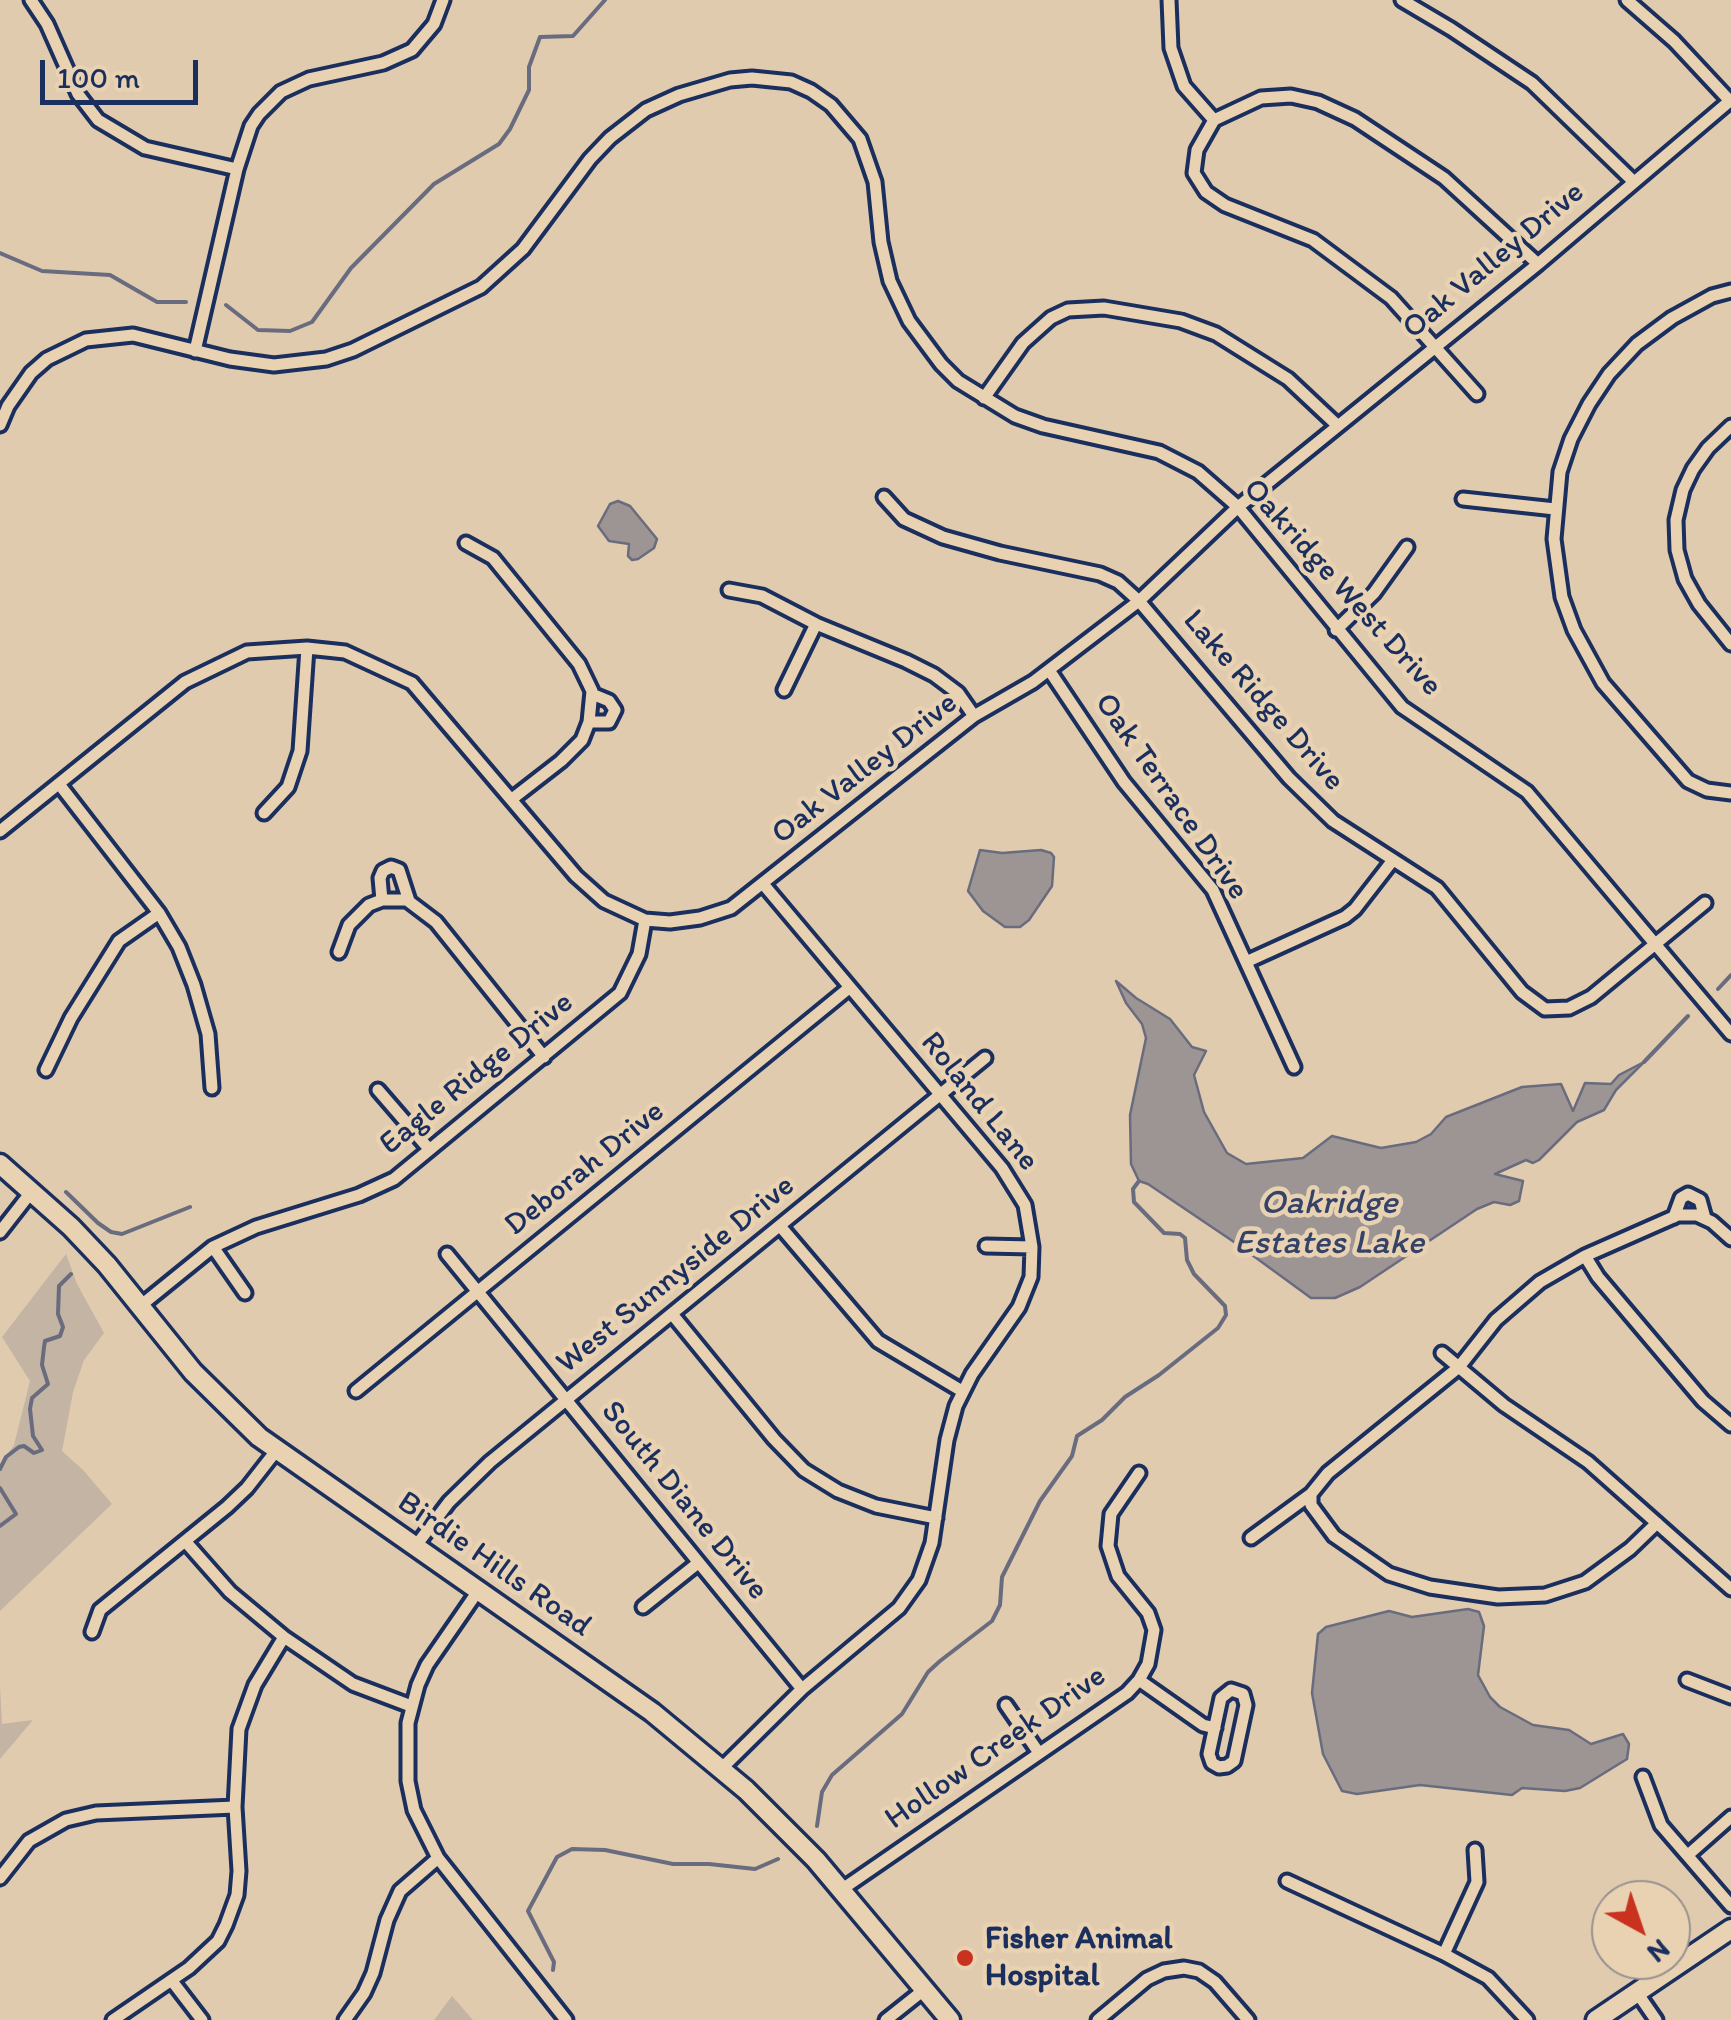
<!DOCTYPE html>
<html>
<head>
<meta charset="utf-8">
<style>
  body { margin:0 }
  #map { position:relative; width:1731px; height:2020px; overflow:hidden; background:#e1cbaf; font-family:Itim,sans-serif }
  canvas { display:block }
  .north { position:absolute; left:1591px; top:1880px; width:100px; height:100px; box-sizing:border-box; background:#e9d2b2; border:2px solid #979190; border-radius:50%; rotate:140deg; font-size:28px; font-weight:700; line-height:40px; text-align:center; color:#1b2f5e }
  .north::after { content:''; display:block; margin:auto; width:35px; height:45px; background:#c8321e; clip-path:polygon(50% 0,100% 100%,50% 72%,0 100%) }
  .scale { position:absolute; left:40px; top:60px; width:158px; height:45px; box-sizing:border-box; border:5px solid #1b2f5e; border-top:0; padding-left:12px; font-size:30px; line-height:35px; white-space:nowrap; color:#1b2f5e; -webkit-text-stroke:8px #e9d2b2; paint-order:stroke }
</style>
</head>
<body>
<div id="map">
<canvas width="1731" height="2020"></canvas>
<div class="north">N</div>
<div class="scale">100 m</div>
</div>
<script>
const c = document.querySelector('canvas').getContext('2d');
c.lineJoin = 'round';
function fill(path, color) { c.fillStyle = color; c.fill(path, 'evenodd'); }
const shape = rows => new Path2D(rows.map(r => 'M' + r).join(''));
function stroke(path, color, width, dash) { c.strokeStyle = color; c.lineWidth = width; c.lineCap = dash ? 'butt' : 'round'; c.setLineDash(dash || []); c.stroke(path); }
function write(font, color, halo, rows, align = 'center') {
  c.font = font + ' Itim,sans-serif'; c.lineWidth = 9; c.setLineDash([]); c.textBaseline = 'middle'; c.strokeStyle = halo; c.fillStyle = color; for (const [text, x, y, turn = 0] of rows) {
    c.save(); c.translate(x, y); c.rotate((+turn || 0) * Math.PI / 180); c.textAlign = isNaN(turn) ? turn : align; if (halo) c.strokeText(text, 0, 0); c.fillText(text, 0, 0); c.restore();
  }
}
const green = shape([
  [66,1254,77,1284,104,1333,84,1360,73,1392,62,1451,83,1470,112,1504,0,1611,0,1464,14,1445,30,1381,2,1337],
  [0,1686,2,1724,33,1720,0,1759],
  [452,1996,473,2020,434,2020]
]);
const water = shape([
  [618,501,630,506,657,539,654,548,638,559,632,560,628,556,629,544,609,541,598,526,610,504,618,501],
  [980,850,1002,853,1041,850,1051,853,1054,857,1052,886,1029,920,1020,927,1005,927,983,911,968,891,980,850],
  [1116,981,1136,998,1170,1019,1192,1047,1206,1051,1194,1075,1204,1112,1227,1153,1246,1164,1303,1158,1332,1136,1381,1148,1416,1142,1431,1134,1446,1117,1522,1087,1561,1084,1573,1111,1585,1083,1611,1084,1619,1075,1644,1062,1616,1090,1604,1110,1577,1122,1539,1160,1533,1163,1526,1160,1495,1174,1523,1181,1519,1201,1510,1205,1494,1202,1477,1209,1360,1287,1335,1298,1311,1298,1237,1244,1148,1184,1139,1181,1131,1164,1130,1115,1146,1038,1142,1024,1126,1003,1116,981],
  [1468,1609,1479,1612,1484,1626,1478,1675,1490,1697,1500,1707,1533,1725,1569,1730,1591,1744,1623,1734,1629,1744,1627,1759,1580,1788,1565,1791,1522,1788,1512,1795,1420,1785,1357,1794,1342,1791,1323,1754,1312,1693,1318,1634,1326,1627,1389,1611,1412,1617,1468,1609]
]);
const stream = shape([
  [0,253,42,271,110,275,157,302,186,302],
  [226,305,258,330,290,331,312,322,351,268,434,184,499,144,510,129,529,90,529,67,540,37,573,36,605,0],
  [1718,989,1731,975],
  [1644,1062,1688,1016],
  [66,1192,98,1223,111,1232,122,1234,190,1207],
  [0,1469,6,1457,19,1447,24,1446,34,1453,42,1450,33,1436,30,1409,32,1398,48,1384,42,1365,44,1347,45,1341,60,1336,63,1327,58,1314,59,1286,71,1274],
  [0,1488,16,1514,0,1526],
  [817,1826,822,1792,832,1775,902,1714,928,1672,940,1661,992,1621,1000,1605,1002,1577,1040,1501,1072,1456,1077,1436,1102,1420,1125,1397,1159,1375,1218,1328,1226,1315,1225,1306,1194,1274,1187,1260,1185,1238,1180,1234,1164,1233,1134,1202,1133,1189,1139,1181],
  [553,1970,554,1962,528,1911,557,1857,572,1849,605,1850,673,1864,709,1864,755,1869,778,1859]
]);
const street = shape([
  [31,0,47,24,78,94,98,120,145,148,237,169],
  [1169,0,1171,48,1184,86,1214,120],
  [1402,0,1451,29,1532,83,1633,181],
  [1627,0,1674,41,1730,101],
  [1214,120,1197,150,1194,173,1206,192,1225,205,1313,240,1391,298,1477,394],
  [1214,120,1261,98,1291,96,1318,102,1355,119,1444,178,1538,264],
  [1731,291,1712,296,1672,318,1637,344,1609,374,1589,404,1571,439,1560,472,1554,539,1562,597,1574,630,1603,683,1688,781,1707,790,1731,793],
  [195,351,237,169,251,126,259,114,281,92,309,79,383,63,412,50,434,24,443,0],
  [984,398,1023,343,1051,318,1068,310,1104,308,1181,321,1216,334,1288,379,1337,425],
  [0,425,8,406,31,373,47,359,86,340,133,335,230,359,274,365,326,359,353,350,481,287,523,249,590,159,610,138,646,110,679,95,730,80,752,78,791,82,811,91,831,105,860,139,875,182,881,242,890,281,909,321,941,364,958,381,1015,416,1043,426,1159,452,1198,472,1238,507,1402,707,1527,792,1731,1034],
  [1731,426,1708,448,1693,469,1683,490,1676,520,1677,550,1685,579,1699,604,1731,644],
  [884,497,904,519,943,537,1000,553,1100,574,1118,582,1139,601,1289,778,1333,821,1437,888,1522,992,1545,1009,1569,1008,1591,997,1705,903],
  [1463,499,1555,509],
  [466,543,493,558,579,664,592,691,589,722,582,740,561,761,512,799],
  [729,590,762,596,816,624,906,661,934,675,958,693,974,716],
  [1336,630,1374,593,1407,547],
  [1049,670,1124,782,1213,890,1294,1067],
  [784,690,816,624],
  [589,722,609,722,615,710,609,701,592,694],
  [59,784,159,913,179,947,194,985,208,1034,212,1088],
  [264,813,288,787,300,751,307,648],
  [0,831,185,682,247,652,307,648,345,652,412,683,576,876,604,901,645,920,670,922,700,918,731,908,974,716,1033,682,1139,601,1238,507,1538,264,1731,100],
  [382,900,380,878,383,871,391,867,399,870,409,901],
  [339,952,349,925,369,905,382,900,407,900,436,922,544,1057],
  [1246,962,1345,917,1355,909,1393,860],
  [46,1070,71,1018,119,941,159,913],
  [378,1090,429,1149],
  [1674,1217,1681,1198,1688,1194,1700,1200,1705,1218],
  [780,1226,878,1341,962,1391],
  [0,1232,32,1191],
  [986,1246,1032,1247],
  [213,1247,245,1293],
  [447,1254,802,1689],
  [1585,1256,1598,1277,1703,1401,1731,1425],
  [139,1307,213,1247,256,1227,359,1195,394,1179,620,993,639,954,645,920],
  [672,1314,774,1439,804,1470,838,1491,876,1506,936,1518],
  [1442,1353,1504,1405,1588,1462,1731,1589],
  [356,1391,849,988],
  [1311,1494,1311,1505,1334,1536,1389,1574,1430,1587,1498,1597,1545,1595,1585,1582,1630,1549,1657,1523],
  [1251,1538,1311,1494,1328,1473,1459,1367,1496,1320,1540,1282,1585,1256,1678,1215,1697,1215,1712,1222,1731,1239],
  [185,1541,230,1592,284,1637,353,1684,411,1706],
  [415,1547,449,1502,490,1462,985,1058],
  [478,1591,427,1665,418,1685,408,1723,408,1781,414,1810,438,1858,566,2020],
  [643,1607,698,1563],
  [92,1632,100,1610,227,1507,247,1488,276,1451],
  [1139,1680,1203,1725,1215,1728],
  [1687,1680,1731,1697],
  [1231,1690,1243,1694,1246,1705,1234,1761,1227,1766,1219,1767,1212,1763,1209,1754,1221,1698,1231,1690],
  [1006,1705,1039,1753],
  [722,1768,802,1689,899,1608,919,1580,932,1543,947,1440,956,1406,972,1374,1019,1307,1031,1277,1032,1247,1025,1205,1002,1168,764,885],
  [1643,1777,1661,1825,1731,1906],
  [1688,1855,1731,1817],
  [0,1878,29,1841,66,1820,96,1813,235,1807],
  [1287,1881,1444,1954,1488,1978,1527,2020],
  [841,1890,1127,1693,1139,1680,1148,1664,1154,1630,1148,1613,1118,1576,1108,1546,1111,1514,1139,1473],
  [1444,1954,1477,1882,1475,1850],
  [172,1981,202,2020],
  [1636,1991,1656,2020],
  [113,2020,189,1968,218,1941,226,1925,237,1895,239,1871,235,1807,239,1729,255,1685,284,1637],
  [345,2020,364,1993,373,1973,387,1920,400,1891,438,1858],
  [886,2020,925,1989],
  [1098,2020,1147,1979,1164,1971,1184,1968,1199,1971,1215,1982,1248,2020]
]);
const secondary = shape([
  [0,1164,71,1227,107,1265,193,1372,259,1437,652,1712,746,1790,816,1860,950,2020]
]);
const primary = shape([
  [1596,2020,1731,1929]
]);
const markers = [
  [965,1958,10,"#c8321e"]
];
const streetNames = [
  ["Oak Valley Drive",1494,261,-40],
  ["Oakridge West Drive",1342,588,48],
  ["Lake Ridge Drive",1263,701,49],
  ["Oak Valley Drive",865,769,-38],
  ["Oak Terrace Drive",1171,797,55],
  ["Eagle Ridge Drive",477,1074,-39],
  ["Roland Lane",979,1102,51],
  ["Deborah Drive",585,1169,-39],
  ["West Sunnyside Drive",676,1275,-39],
  ["South Diane Drive",684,1501,51],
  ["Birdie Hills Road",494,1565,35],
  ["Hollow Creek Drive",996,1748,-35]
];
const poiNames = [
  ["Fisher Animal",985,1940],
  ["Hospital",985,1977]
];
const waterNames = [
  ["Oakridge",1329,1204],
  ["Estates Lake",1329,1244]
];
fill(green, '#c3b4a3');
fill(water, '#9d9594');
stroke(water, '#696c7e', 2.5);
stroke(stream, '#696c7e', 4);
stroke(street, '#1b2f5e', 19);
stroke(secondary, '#1b2f5e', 25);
stroke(primary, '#1b2f5e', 25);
stroke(street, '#e9d2b2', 11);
stroke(secondary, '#e9d2b2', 18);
stroke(primary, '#e9d2b2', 18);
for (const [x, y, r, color] of markers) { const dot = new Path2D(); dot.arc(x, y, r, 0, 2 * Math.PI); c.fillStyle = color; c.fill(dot); stroke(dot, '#e9d2b2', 4); }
write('32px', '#1b2f5e', '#e9d2b2', streetNames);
write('bold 32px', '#1b2f5e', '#e9d2b2', poiNames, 'left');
write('italic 35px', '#354369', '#e9d2b2', waterNames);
</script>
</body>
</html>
